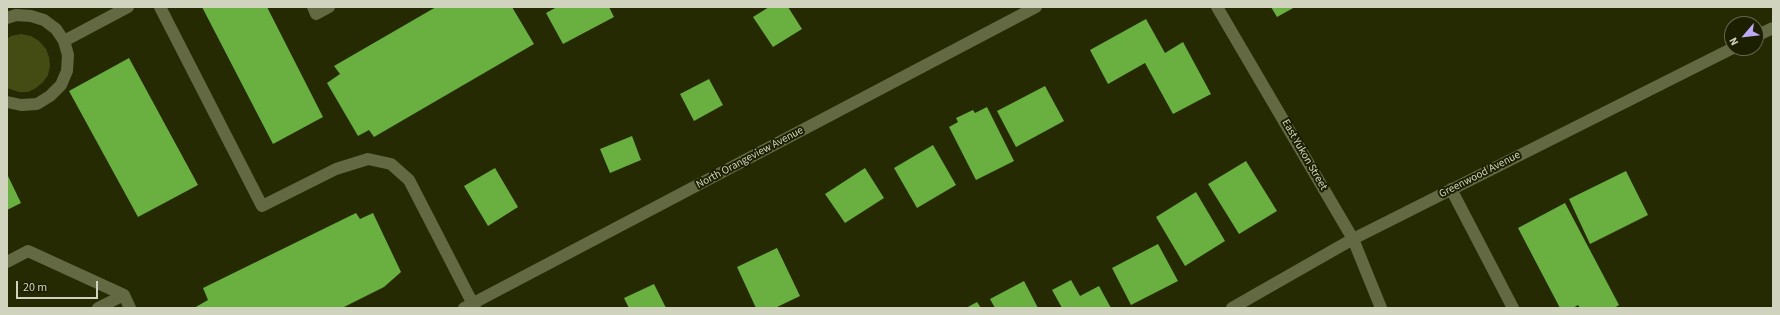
<!DOCTYPE html>
<html>
<head>
<meta charset="utf-8">
<style>
  body { margin:0 }
  #map { position:relative; width:1780px; height:315px; overflow:hidden; background:#252a03; font-family:"Source Sans 3",sans-serif }
  canvas { display:block }
  .frame { position:absolute; inset:0; border:8px solid #d0d4bf; pointer-events:none }
  .north { position:absolute; left:1724px; top:16px; width:40px; height:40px; box-sizing:border-box; background:#1c2000; border:1px solid #64684c; border-radius:50%; rotate:242deg; font-size:11px; font-weight:700; line-height:16px; text-align:center; color:#d0d4bf }
  .north::after { content:''; display:block; margin:auto; width:14px; height:18px; background:#bda9f5; clip-path:polygon(50% 0,100% 100%,50% 72%,0 100%) }
  .scale { position:absolute; left:16px; top:281px; width:82px; height:18px; box-sizing:border-box; border:2px solid #d0d4bf; border-top:0; padding-left:5px; font-size:12px; line-height:14px; white-space:nowrap; color:#d0d4bf; -webkit-text-stroke:3px #1c2000; paint-order:stroke }
</style>
</head>
<body>
<div id="map">
<canvas width="1780" height="315"></canvas>
<div class="frame"></div>
<div class="north">N</div>
<div class="scale">20 m</div>
</div>
<script>
const c = document.querySelector('canvas').getContext('2d');
c.lineJoin = 'round';
function fill(path, color) { c.fillStyle = color; c.fill(path, 'evenodd'); }
const shape = rows => new Path2D(rows.map(r => 'M' + r).join(''));
function stroke(path, color, width, dash) { c.strokeStyle = color; c.lineWidth = width; c.lineCap = dash ? 'butt' : 'round'; c.setLineDash(dash || []); c.stroke(path); }
function write(font, color, halo, rows, align = 'center') {
  c.font = font + ' "Source Sans 3",sans-serif'; c.lineWidth = 4; c.setLineDash([]); c.textBaseline = 'middle'; c.strokeStyle = halo; c.fillStyle = color; for (const [text, x, y, turn = 0] of rows) {
    c.save(); c.translate(x, y); c.rotate((+turn || 0) * Math.PI / 180); c.textAlign = isNaN(turn) ? turn : align; if (halo) c.strokeText(text, 0, 0); c.fillText(text, 0, 0); c.restore();
  }
}
const green = shape([
  [21,34,31,36,39,41,46,49,49,57,50,66,48,75,43,82,36,88,28,92,19,92,7,88,7,39,11,36]
]);
const building = shape([
  [202,7,267,7,323,117,273,144],
  [436,7,512,7,534,44,374,137,369,130,358,136,327,83,340,74,334,66],
  [557,7,609,7,614,17,563,44,546,13],
  [769,7,788,7,802,29,773,47,753,17],
  [1271,7,1295,7,1277,17],
  [1146,19,1165,53,1183,42,1211,94,1173,114,1145,63,1108,84,1090,50],
  [129,58,198,185,138,217,69,91],
  [709,79,723,105,694,121,680,94],
  [1045,86,1064,121,1016,147,997,111],
  [987,107,1014,161,976,180,949,127,958,122,956,118,973,110,975,113],
  [632,136,641,160,610,173,600,149],
  [933,145,956,185,917,208,894,168],
  [1246,161,1277,211,1239,234,1208,184],
  [495,168,518,207,488,226,464,186],
  [865,168,884,198,845,223,825,194],
  [1626,171,1648,215,1590,244,1569,199],
  [7,174,21,203,7,210],
  [1196,192,1225,241,1185,266,1156,217],
  [1565,203,1619,305,1614,308,1580,308,1578,305,1573,308,1560,308,1518,228],
  [356,213,360,219,373,213,401,272,384,287,342,308,194,308,208,300,203,288],
  [1158,244,1178,281,1131,305,1112,268],
  [777,248,800,296,775,308,756,308,737,267],
  [1071,280,1080,296,1099,286,1111,308,1062,308,1052,290],
  [1024,281,1038,308,995,308,990,299],
  [654,284,666,308,629,308,624,298],
  [977,302,981,308,966,308]
]);
const minor = shape([
  [160,7,262,206,336,169,368,159,391,164,409,180,475,308],
  [313,7,316,14,329,7],
  [1217,7,1353,239,1381,308],
  [7,18,16,15,31,16,44,20,56,29,64,41,68,55,67,71,61,85,50,96,37,104,21,105,7,102],
  [1756,36,1773,28],
  [64,41,128,7],
  [1451,189,1513,308],
  [7,262,28,251,124,295,130,308],
  [98,308,124,295],
  [464,308,1036,7],
  [1232,308,1353,239,1733,48]
]);
const streetNames = [
  ["East Yukon Street",1304,155,60],
  ["North Orangeview Avenue",750,158,-28],
  ["Greenwood Avenue",1480,175,-27]
];
fill(green, '#454c13');
fill(building, '#69b041');
stroke(minor, '#636a43', 12);
write('11px', '#d0d4bf', '#1c2000', streetNames);
</script>
</body>
</html>
